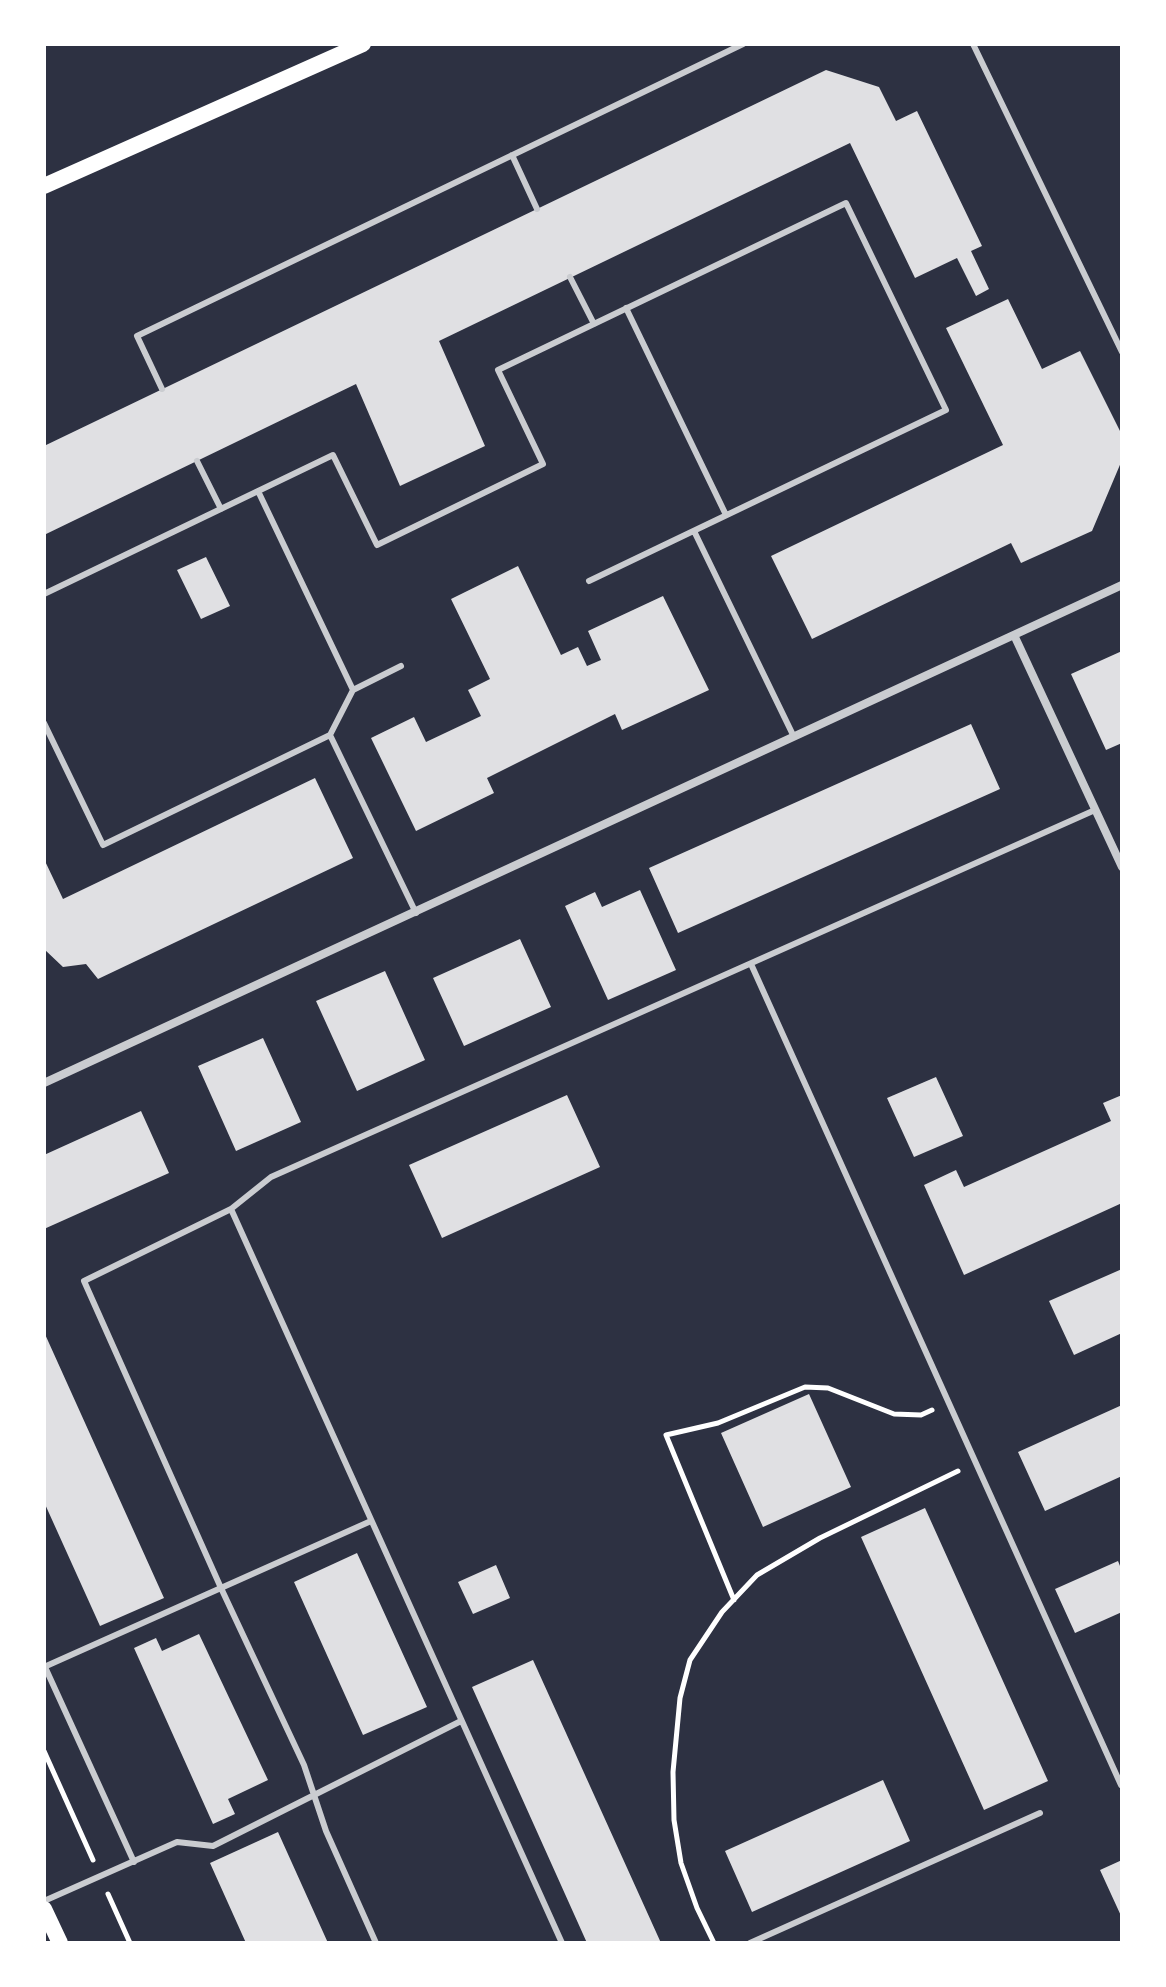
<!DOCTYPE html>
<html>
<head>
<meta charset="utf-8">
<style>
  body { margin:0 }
  #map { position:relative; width:1166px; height:1987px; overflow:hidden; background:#2d3142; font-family:"PT Sans",sans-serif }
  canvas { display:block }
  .frame { position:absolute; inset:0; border:46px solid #fff; pointer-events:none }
</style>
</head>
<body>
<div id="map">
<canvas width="1166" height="1987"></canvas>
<div class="frame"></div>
</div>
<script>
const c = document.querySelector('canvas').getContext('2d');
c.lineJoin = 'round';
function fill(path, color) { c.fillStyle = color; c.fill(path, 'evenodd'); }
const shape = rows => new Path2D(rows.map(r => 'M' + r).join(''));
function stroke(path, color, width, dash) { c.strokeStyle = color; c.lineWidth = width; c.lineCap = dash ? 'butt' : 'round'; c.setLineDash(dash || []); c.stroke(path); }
const building = shape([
  [826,70,879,87,896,121,917,111,982,246,971,251,989,289,976,296,957,258,915,278,850,143,439,341,485,446,400,486,356,384,44,535,44,446],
  [1008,299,1042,369,1080,351,1122,435,1122,460,1092,531,1021,563,1011,543,812,639,771,556,1003,445,946,328],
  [206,557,230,606,201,619,177,570],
  [518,566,561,655,578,647,587,666,601,660,588,631,663,596,709,690,622,730,615,714,487,778,494,793,416,831,371,738,414,717,426,742,481,716,468,690,490,679,451,599],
  [1122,651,1122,743,1106,750,1071,674],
  [971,724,1000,789,678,933,649,868],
  [315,778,353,858,98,979,86,964,63,967,44,949,44,859,63,899],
  [640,890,676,970,608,1000,565,906,595,892,602,907],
  [520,939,551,1007,464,1046,433,978],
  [385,971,425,1060,357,1091,316,1001],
  [263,1038,301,1122,236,1151,198,1066],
  [936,1077,963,1136,914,1157,887,1098],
  [567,1095,600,1167,442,1238,409,1165],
  [1122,1095,1122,1203,964,1275,924,1185,956,1170,964,1187,1111,1121,1103,1103],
  [141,1111,169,1173,44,1229,44,1155],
  [1122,1269,1122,1333,1074,1355,1049,1301],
  [44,1332,164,1598,100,1626,44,1502],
  [809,1394,851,1487,763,1527,721,1433],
  [1122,1405,1122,1476,1045,1511,1018,1452],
  [925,1508,1048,1781,984,1810,861,1537],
  [357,1553,427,1707,363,1735,294,1582],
  [1118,1561,1122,1571,1122,1612,1075,1633,1055,1589],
  [496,1565,510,1598,473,1614,458,1582],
  [199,1634,268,1780,228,1799,235,1814,213,1824,134,1648,156,1638,162,1651],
  [533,1660,661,1943,587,1943,472,1687],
  [883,1780,910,1841,752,1912,725,1851],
  [278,1832,328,1943,246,1943,210,1863],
  [1122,1860,1122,1918,1100,1870]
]);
const path = shape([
  [734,1600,666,1435,718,1423,805,1387,828,1388,894,1414,921,1415,932,1410],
  [44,1751,93,1860],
  [108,1894,130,1943],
  [714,1943,697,1908,681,1863,674,1820,673,1772,680,1698,690,1660,722,1612,757,1575,820,1538,958,1471]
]);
const service = shape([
  [973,44,1122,352],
  [512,155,537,209],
  [570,277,594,324],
  [626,308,726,515],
  [162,389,137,336,743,44],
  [197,461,221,509],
  [258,491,353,690],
  [694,531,794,737],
  [44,594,333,455,377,545,543,464,498,370,846,203,946,410,589,581],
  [44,723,103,845,330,735,353,690,401,666],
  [330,735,416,913],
  [751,964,1121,1785],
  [231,1209,562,1943],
  [44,1667,371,1521],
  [45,1667,134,1862],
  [44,1901,177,1842,213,1846,461,1721],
  [376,1943,326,1831,304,1765,221,1588,84,1281,231,1209,271,1177,1095,810],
  [750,1943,1040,1813]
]);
const minor = shape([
  [1014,635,1122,867],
  [44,1083,1122,585]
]);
const secondary = shape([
  [44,186,363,44],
  [44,1909,60,1943]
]);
fill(building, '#e0e0e3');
stroke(path, '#fff', 5);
stroke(service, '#caccd0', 6);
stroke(minor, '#caccd0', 8);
stroke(secondary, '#fff', 16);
</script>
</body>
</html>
